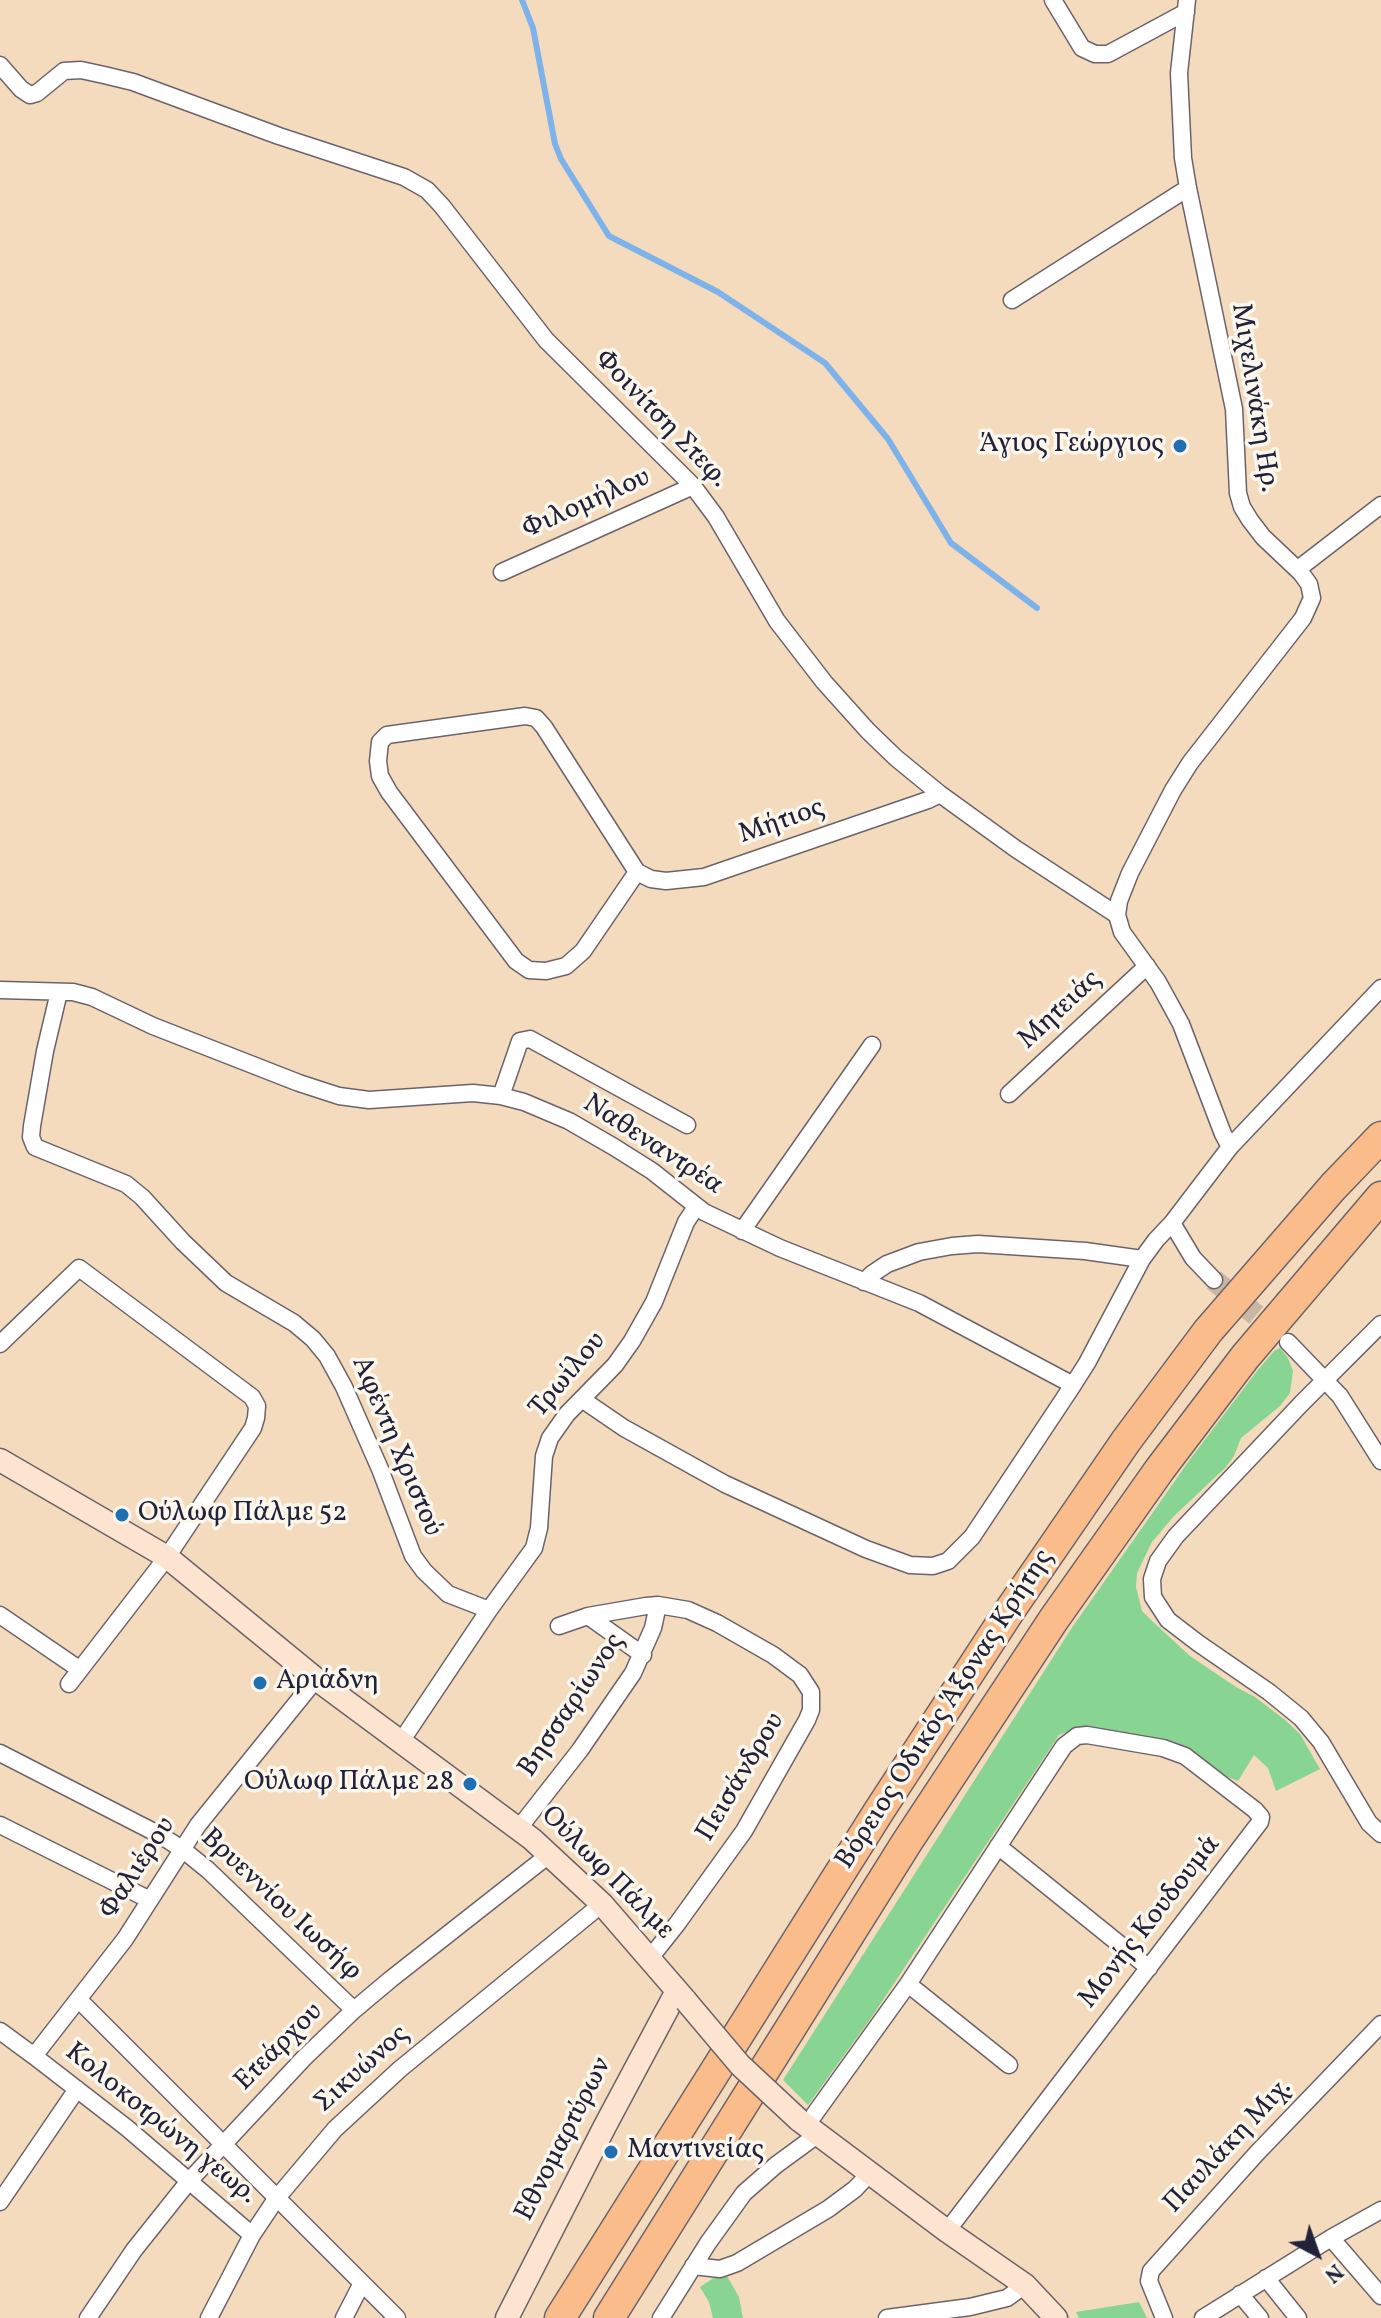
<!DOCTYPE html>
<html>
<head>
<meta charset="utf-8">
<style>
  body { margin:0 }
  #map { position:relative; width:1381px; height:2318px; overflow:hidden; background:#f4dbbe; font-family:Vollkorn,serif }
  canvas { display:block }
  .north { position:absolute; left:1277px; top:2214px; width:80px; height:80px; -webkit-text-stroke:6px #fbf7ec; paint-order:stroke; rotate:139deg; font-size:22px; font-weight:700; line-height:32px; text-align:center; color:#22223b }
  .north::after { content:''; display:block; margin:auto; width:28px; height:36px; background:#22223b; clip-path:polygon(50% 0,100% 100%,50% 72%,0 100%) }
</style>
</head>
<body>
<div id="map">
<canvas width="1381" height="2318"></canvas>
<div class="north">N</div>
</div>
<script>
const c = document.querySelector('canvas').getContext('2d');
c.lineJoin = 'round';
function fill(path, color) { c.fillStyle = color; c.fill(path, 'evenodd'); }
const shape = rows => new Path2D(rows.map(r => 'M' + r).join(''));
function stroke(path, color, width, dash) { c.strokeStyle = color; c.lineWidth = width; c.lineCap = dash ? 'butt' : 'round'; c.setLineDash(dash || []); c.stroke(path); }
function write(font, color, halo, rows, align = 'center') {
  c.font = font + ' Vollkorn,serif'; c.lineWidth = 7; c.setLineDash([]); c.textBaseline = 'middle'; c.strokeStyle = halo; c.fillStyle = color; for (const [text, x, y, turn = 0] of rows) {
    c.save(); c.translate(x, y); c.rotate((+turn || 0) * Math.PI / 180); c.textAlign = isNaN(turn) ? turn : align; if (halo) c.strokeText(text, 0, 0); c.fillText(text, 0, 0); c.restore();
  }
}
const green = shape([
  [1280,1348,1288,1358,1293,1371,1290,1393,1280,1406,1241,1438,1234,1456,1226,1467,1174,1516,1152,1542,1137,1573,1136,1587,1142,1611,1151,1620,1190,1656,1236,1687,1255,1697,1285,1720,1300,1734,1320,1769,1276,1791,1268,1768,1254,1755,1238,1781,1221,1774,1188,1748,1174,1742,1086,1729,1069,1731,1059,1735,871,2018,808,2105,783,2080,1071,1629,1191,1458,1257,1371,1274,1351],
  [724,2271,739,2297,743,2318,713,2318,709,2302,700,2287],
  [1139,2302,1147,2318,1079,2318,1076,2312]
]);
const stream = shape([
  [522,0,533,28,555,144,561,159,609,236,718,292,825,363,888,439,951,543,1037,608]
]);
const secondaryTunnel = shape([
  [1214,1280,1281,1336]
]);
const street = shape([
  [1053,0,1082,48,1095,54,1108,54,1186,12],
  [0,65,21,89,30,95,37,93,64,71,81,70,104,75,133,82,279,136,404,177,427,190,442,206,546,340,693,486,716,517,777,621,824,682,868,731,896,758,940,794,1016,849,1117,915,1122,932,1158,982,1181,1024,1223,1134,1230,1147],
  [1012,300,1188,188],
  [1298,569,1381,505],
  [502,572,693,486],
  [525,716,536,718,544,727,637,872,583,951,566,966,546,971,529,970,516,961,389,792,380,776,378,761,380,742,387,735,525,716],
  [637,872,651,879,666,881,704,877,928,800,940,794],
  [1117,915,1119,901,1130,873,1173,790,1190,763,1303,618,1312,598,1309,584,1301,573,1263,537,1250,520,1242,507,1238,493,1234,409,1188,188,1183,158,1179,73,1187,0],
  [0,990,73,992,92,997,153,1026,299,1083,339,1096,369,1100,473,1093,501,1096,524,1102,569,1121,614,1147,652,1171,704,1212,780,1248,919,1303,1073,1385,1087,1363,1142,1259,1156,1240,1172,1223,1230,1147,1381,988],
  [59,992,45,1051,32,1126,31,1137,35,1147,126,1184,142,1197,183,1242,226,1283,294,1323,313,1339,327,1356,344,1387,380,1469,413,1556,424,1571,448,1594,489,1610],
  [1009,1094,1147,966],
  [501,1096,520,1041,530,1039,687,1125],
  [1172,1223,1193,1258,1214,1280],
  [742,1231,872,1045],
  [864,1282,872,1274,887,1264,919,1252,952,1246,978,1244,1085,1251,1142,1259],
  [1381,1324,1301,1404,1176,1536,1158,1561,1152,1579,1153,1597,1168,1620,1198,1643,1269,1692,1301,1718,1321,1742,1369,1823,1381,1834],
  [1288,1342,1340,1396,1381,1461],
  [0,1344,79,1268,252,1397,257,1406,256,1418,253,1428,167,1557,69,1684],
  [583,1400,624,1428,725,1484,866,1549,910,1565,933,1566,948,1561,972,1537,1073,1385],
  [0,1615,79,1669],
  [588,1616,643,1655],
  [559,1626,588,1616,646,1606,658,1605,688,1610,717,1623,773,1655,800,1675,811,1692,811,1710,807,1720,744,1831,677,1924,650,1958],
  [400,1743,489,1610,534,1548,539,1528,544,1456,550,1438,567,1414,615,1365,632,1341,654,1302,686,1222,696,1207],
  [0,1753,160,1835,182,1849,208,1870,354,2010],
  [0,1825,150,1900],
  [519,1828,580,1750,633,1673,653,1628,658,1605],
  [998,1846,1149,1968],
  [908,1984,1009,2065],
  [79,2000,397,2318],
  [0,2031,34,2056,125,1939,198,1825,316,1679],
  [34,2056,127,2128,252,2235],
  [806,2126,908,1984,1064,1746,1077,1736,1087,1735,1163,1748,1185,1756,1255,1810,1261,1817,1260,1822,947,2231],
  [0,2202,77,2089],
  [1331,2238,1381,2296],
  [693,2266,720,2269,737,2263,828,2209,855,2189,870,2173],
  [1266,2278,1298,2318],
  [1240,2294,1260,2318],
  [88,2318,134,2250,189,2181,304,2058,354,2010,391,1979,550,1854],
  [209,2318,252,2235,276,2199,335,2129,400,2069,602,1904],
  [344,2318,362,2283],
  [661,2318,708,2243,744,2193,776,2165,817,2135],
  [887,2318,970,2307,1007,2298,1025,2285],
  [1164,2318,1149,2281,1151,2271,1257,2153,1381,2024],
  [1203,2318,1331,2238,1381,2210]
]);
const secondary = shape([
  [0,1460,167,1557,316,1679,532,1839,602,1904,686,2001],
  [799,2120,947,2231,1025,2285,1056,2318],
  [507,2318,605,2126,677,1991]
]);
const highway = shape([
  [560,2318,879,1811,1010,1610,1126,1441,1208,1331,1333,1187,1381,1137],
  [609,2318,907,1842,1054,1619,1160,1469,1245,1357,1381,1197]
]);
const secondaryBridge = shape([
  [686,2001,740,2065,799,2120]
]);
const markers = [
  [1180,446,8,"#1f6fb2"],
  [122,1515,8,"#1f6fb2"],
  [260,1683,8,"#1f6fb2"],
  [470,1784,8,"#1f6fb2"],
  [611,2152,8,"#1f6fb2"]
];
const streetNames = [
  ["Μιχελινάκη Ηρ.",1253,398,81],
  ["Φοινίτση Στεφ.",660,420,46],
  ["Φιλομήλου",587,505,-24],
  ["Μήτιος",782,823,-19],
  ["Μητειάς",1061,1011,-43],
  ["Ναθεναντρέα",652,1146,33],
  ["Τρωίλου",569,1376,-50],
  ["Αφέντη Χριστού",395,1447,67],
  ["Βησσαρίωνος",573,1706,-56],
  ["Βόρειος Οδικός Άξονας Κρήτης",946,1710,-57],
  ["Πεισάνδρου",742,1778,-59],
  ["Φαλιέρου",139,1869,-57],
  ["Ούλωφ Πάλμε",606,1874,45],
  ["Βρυεννίου Ιωσήφ",280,1906,43],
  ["Μονής Κουδουμά",1151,1923,-52],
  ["Ετεάρχου",280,2048,-45],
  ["Σικυώνος",363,2070,-42],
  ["Κολοκοτρώνη γεωρ.",160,2125,39],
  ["Εθνομαρτύρων",565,2140,-63],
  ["Παυλάκη Μιχ.",1229,2147,-47]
];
const poiNames = [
  ["Άγιος Γεώργιος",1164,446,"right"],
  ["Ούλωφ Πάλμε 52",138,1515],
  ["Αριάδνη",276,1683],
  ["Ούλωφ Πάλμε 28",454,1784,"right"],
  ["Μαντινείας",627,2152]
];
fill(green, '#87d493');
stroke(stream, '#7db2eb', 6);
stroke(secondaryTunnel, '#cab6a4', 22, [22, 11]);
stroke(street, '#6c6369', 19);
stroke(secondary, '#6c6369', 25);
stroke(highway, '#6c6369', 33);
stroke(street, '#fff', 16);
stroke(secondary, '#fde4d0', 22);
stroke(highway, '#f9bc8a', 30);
stroke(secondaryBridge, '#6c6369', 25, []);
stroke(secondaryBridge, '#fde4d0', 22);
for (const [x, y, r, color] of markers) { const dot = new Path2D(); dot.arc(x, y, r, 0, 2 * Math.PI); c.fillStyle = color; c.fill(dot); stroke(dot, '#fbf7ec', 3); }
write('28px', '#22223b', '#fbf7ec', streetNames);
write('28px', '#22223b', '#fbf7ec', poiNames, 'left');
</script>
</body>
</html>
